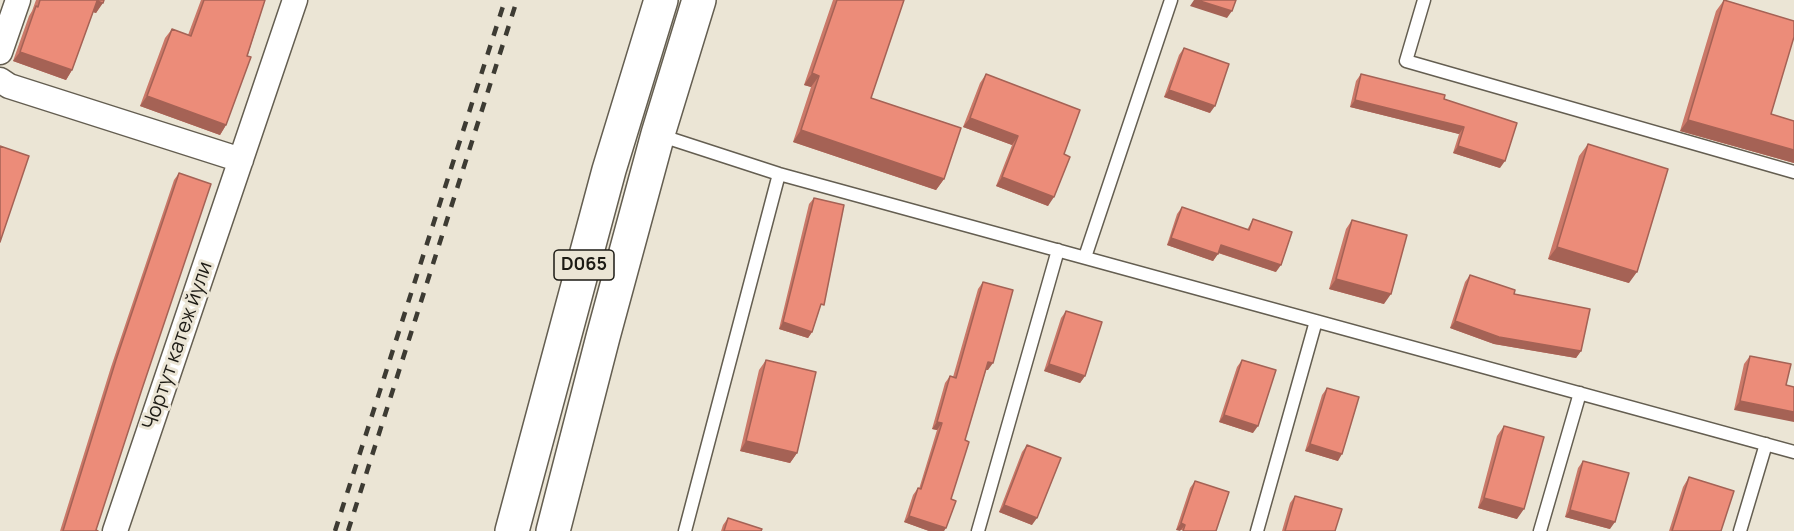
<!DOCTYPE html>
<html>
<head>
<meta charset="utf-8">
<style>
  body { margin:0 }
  canvas { display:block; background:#ebe5d5 }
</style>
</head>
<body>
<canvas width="1794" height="531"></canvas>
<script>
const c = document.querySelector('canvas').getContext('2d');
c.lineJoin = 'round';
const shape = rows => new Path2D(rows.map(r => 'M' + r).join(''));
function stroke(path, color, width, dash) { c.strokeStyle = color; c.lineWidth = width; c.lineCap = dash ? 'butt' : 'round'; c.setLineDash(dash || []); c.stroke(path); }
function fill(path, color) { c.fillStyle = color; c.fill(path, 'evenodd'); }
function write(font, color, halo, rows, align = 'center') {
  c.font = font + ' Manrope,sans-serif'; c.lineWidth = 6; c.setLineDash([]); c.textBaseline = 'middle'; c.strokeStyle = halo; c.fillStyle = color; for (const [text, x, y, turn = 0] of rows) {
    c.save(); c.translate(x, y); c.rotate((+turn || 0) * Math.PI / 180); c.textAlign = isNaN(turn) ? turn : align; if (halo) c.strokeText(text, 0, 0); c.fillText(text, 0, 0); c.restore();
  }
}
const service = shape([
  [1424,0,1406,61,1794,172],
  [659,135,779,174,1794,452],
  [1085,257,1171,0],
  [685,531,779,174],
  [978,531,1058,250],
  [1257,531,1316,321],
  [1540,531,1580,393],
  [1740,531,1766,444]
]);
const minor = shape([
  [0,52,18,0],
  [0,80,9,86,241,160],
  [115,531,295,0]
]);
const primary = shape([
  [512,531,609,170,661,0],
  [553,531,603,337,658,134,699,0]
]);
const rail = shape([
  [335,531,505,0],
  [348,531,517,0]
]);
const wall = shape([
  [36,0,104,0,96,13,93,12,72,70,66,80,13,61,29,16,32,11],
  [201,0,265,0,226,125,220,135,140,106,165,38,172,29,188,35],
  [833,0,904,0,871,98,944,179,936,190,793,142,811,87,804,85],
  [1724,0,1771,114,1794,121,1794,163,1680,131,1716,11],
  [1184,48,1210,113,1164,97,1179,55],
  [986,74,1064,154,1048,206,996,186,1012,145,963,127,980,83],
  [1361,74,1444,99,1500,168,1453,153,1459,134,1350,107,1356,81],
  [1588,144,1629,283,1548,259,1579,156],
  [179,173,142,389,96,530,98,531,60,531,111,367,174,180],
  [814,198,819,311,812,332,808,338,779,329,809,204],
  [1182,207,1247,230,1253,219,1276,272,1218,253,1213,261,1167,245,1177,214],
  [1352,220,1384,304,1329,289,1346,229],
  [1470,275,1514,294,1581,351,1576,358,1494,344,1450,328,1465,282],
  [983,282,988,370,986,370,965,440,944,531,929,531,904,522,913,495,918,488,919,489,937,430,932,429,945,383,950,376,953,377,978,289],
  [1066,311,1085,376,1080,383,1044,371,1061,318],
  [1750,356,1786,385,1734,410,1744,364],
  [766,360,797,453,790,463,740,451,759,370],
  [1242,360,1253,433,1219,422,1237,367],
  [1327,388,1338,461,1305,451,1322,395],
  [1504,426,1517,519,1478,508,1497,436],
  [1027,445,1032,525,999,512,1022,452],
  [1583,461,1610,529,1565,517,1578,468],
  [1689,477,1721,531,1669,531,1683,487],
  [1195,481,1216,531,1176,530,1190,488],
  [1295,496,1335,531,1282,531,1290,503],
  [728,518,761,531,721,531,723,525]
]);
const shadedWall = shape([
  [1194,0,1197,0,1232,11,1227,18,1190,6],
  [97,1,103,3,96,13,90,11],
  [20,52,72,70,66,80,13,61],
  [812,73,819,76,811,87,804,85],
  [1169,90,1215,106,1210,113,1164,97],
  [147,96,226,125,220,135,140,106],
  [1355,100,1464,127,1459,134,1350,107],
  [970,118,1018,136,1012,145,963,127],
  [1688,120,1794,150,1794,163,1680,131],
  [801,130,944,179,936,190,793,142],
  [1458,146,1505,161,1500,168,1453,153],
  [1002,177,1054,197,1048,206,996,186],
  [1171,238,1218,254,1213,261,1167,245],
  [1221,245,1281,265,1276,272,1216,252],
  [1557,247,1637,272,1629,283,1548,259],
  [1336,279,1391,294,1384,304,1329,289],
  [1455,321,1581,351,1576,358,1494,344,1450,328],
  [783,322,812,332,808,338,779,329],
  [988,362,993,363,988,370,983,369],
  [1049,364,1085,376,1080,383,1044,371],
  [1740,401,1794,412,1794,422,1734,410],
  [1224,415,1258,426,1253,433,1219,422],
  [937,422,942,423,937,430,932,429],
  [746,441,797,453,790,463,740,451],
  [1310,444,1342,454,1338,461,1305,451],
  [1484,498,1524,509,1517,519,1478,508],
  [1004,505,1037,518,1032,525,999,512],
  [1570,510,1615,522,1610,529,1565,517],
  [909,516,946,528,944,531,929,531,904,522],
  [1181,523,1185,525,1180,531,1176,530]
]);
const building = shape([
  [40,0,104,0,103,3,97,1,72,70,20,52,36,6,38,7,40,0],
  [204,0,265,0,247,56,251,57,226,125,147,96,172,29,191,36,204,0],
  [837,0,904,0,871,98,961,128,944,179,801,130,819,76,812,73,837,0],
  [1197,0,1236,0,1232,11,1197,0],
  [1724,0,1794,21,1794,37,1771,114,1794,121,1794,150,1688,120,1724,0],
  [1184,48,1229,64,1215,106,1169,90,1184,48],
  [986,74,1080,110,1064,154,1070,157,1054,197,1002,177,1018,136,970,118,986,74],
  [1361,74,1445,95,1444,99,1517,123,1505,161,1458,146,1464,127,1355,100,1361,74],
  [1588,144,1668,169,1637,272,1557,247,1588,144],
  [0,146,29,156,0,242,0,146],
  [179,173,211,184,142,389,96,530,98,531,63,531,116,360,179,173],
  [814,198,844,205,824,305,821,304,812,332,783,322,814,198],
  [1182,207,1249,230,1253,219,1292,232,1281,265,1221,245,1218,254,1171,238,1182,207],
  [1352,220,1407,235,1391,294,1336,279,1352,220],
  [1470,275,1515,290,1514,294,1590,309,1581,351,1499,337,1455,321,1470,275],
  [983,282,1013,290,993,363,988,362,965,440,969,442,951,499,956,501,946,528,909,516,918,488,921,489,942,423,937,422,950,376,956,378,983,282],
  [1066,311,1102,322,1085,376,1049,364,1066,311],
  [1750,356,1791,364,1786,385,1794,387,1794,412,1740,401,1750,356],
  [766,360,816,372,797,453,746,441,766,360],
  [1242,360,1276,370,1258,426,1224,415,1242,360],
  [1327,388,1359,397,1342,454,1310,444,1327,388],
  [1504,426,1544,437,1524,509,1484,498,1504,426],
  [1027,445,1061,458,1037,518,1004,505,1027,445],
  [1583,461,1629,473,1615,522,1570,510,1583,461],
  [1689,477,1734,491,1721,531,1672,531,1689,477],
  [1195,481,1229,492,1216,531,1183,531,1185,525,1181,523,1195,481],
  [1295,496,1342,509,1335,531,1285,531,1295,496],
  [728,518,762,529,761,531,724,531,728,518]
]);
const shields = [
  [584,265,60]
];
const shieldNames = [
  ["D065",584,265]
];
const streetNames = [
  ["Чортут катеж йули",178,346,-71]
];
stroke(service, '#645e51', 15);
stroke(minor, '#645e51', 27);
stroke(primary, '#645e51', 36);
stroke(service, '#fff', 12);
stroke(minor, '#fff', 24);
stroke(primary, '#fff', 33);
stroke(rail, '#3d3b33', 4.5, [10, 10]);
fill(wall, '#cb7868');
fill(shadedWall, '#a56255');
fill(building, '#ec8c79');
stroke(building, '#a56255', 1.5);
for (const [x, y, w] of shields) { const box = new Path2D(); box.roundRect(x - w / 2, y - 15, w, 30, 4.5); c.fillStyle = '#ebe5d5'; c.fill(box); stroke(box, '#1c1a14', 1.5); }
write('bold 18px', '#1c1a14', null, shieldNames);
write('20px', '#1c1a14', '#ebe5d5', streetNames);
</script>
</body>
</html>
